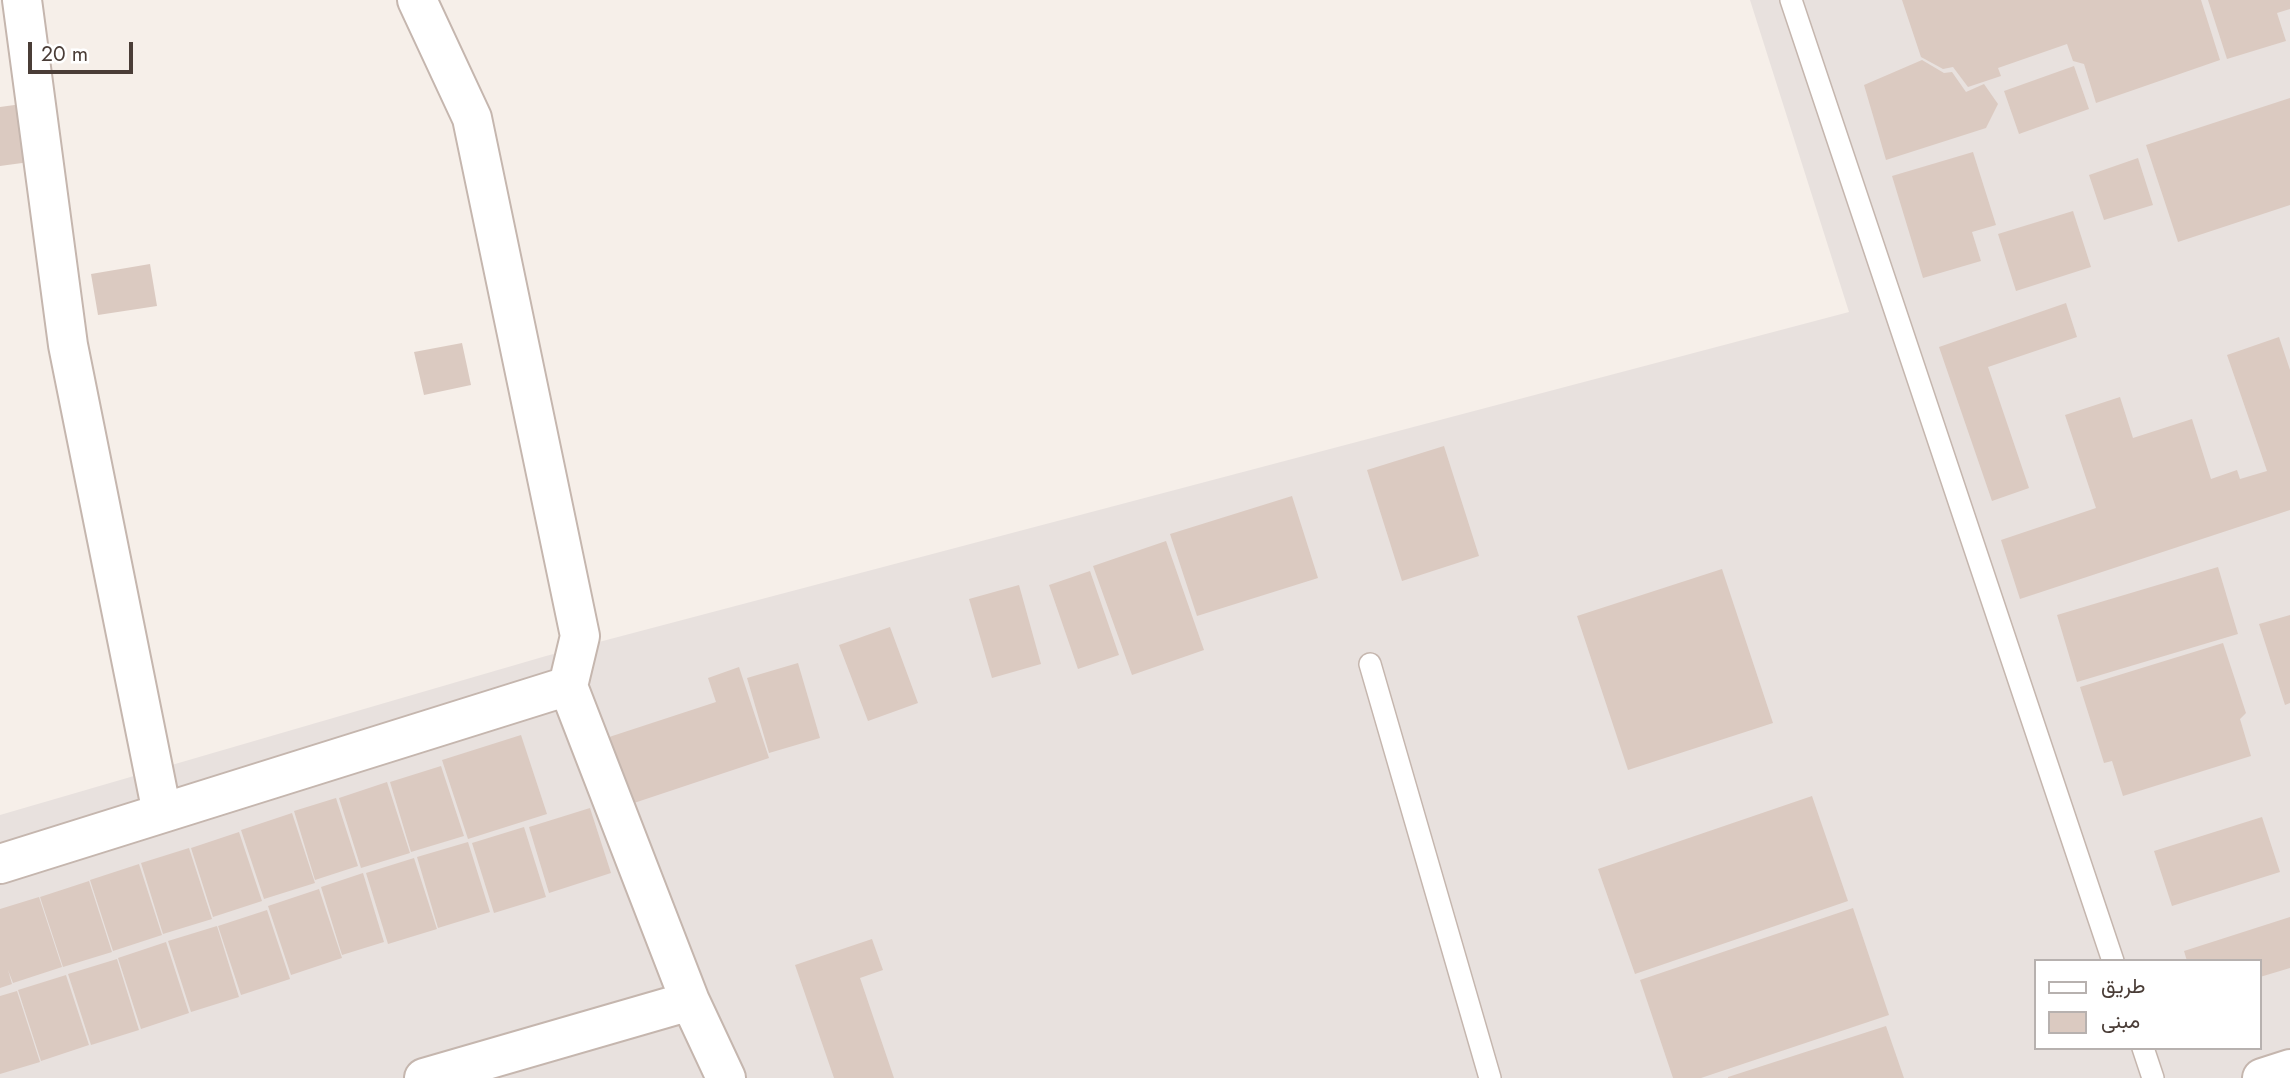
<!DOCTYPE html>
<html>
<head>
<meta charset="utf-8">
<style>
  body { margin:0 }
  #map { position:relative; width:2290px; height:1078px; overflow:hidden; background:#f6efe9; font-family:Jost,Vazirmatn,sans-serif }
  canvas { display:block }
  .legend { position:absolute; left:2034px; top:959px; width:228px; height:91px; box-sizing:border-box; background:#fff; border:2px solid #b7b1af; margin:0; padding:9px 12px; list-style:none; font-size:21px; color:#4a3d37 }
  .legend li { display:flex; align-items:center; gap:14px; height:35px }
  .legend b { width:35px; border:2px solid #b7b1af }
  .scale { position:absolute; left:28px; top:42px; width:105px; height:32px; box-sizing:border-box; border:4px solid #4a3d37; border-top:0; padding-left:9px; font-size:21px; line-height:24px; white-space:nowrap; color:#4a3d37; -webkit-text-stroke:5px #fff; paint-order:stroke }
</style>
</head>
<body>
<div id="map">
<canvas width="2290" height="1078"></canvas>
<ul class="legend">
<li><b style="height:9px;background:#fff"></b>طريق</li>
<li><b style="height:19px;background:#dbcac1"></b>مبنى</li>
</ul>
<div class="scale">20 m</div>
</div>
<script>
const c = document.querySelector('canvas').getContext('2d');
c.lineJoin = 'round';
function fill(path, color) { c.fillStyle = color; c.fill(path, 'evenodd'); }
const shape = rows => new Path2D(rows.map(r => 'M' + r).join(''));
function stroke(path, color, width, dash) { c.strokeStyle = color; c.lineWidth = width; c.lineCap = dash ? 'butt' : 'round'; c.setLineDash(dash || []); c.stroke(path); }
const industrial = shape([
  [1750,0,2290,0,2290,1078,0,1078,0,815,546,656,1849,312],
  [2036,961,2260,961,2260,1048,2036,1048]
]);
const building = shape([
  [1902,0,2201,0,2220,60,2096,103,2084,64,2073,61,2067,44,1998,68,2001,76,1968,87,1953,67,1943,69,1921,57],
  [2208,0,2290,0,2290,9,2277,13,2286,41,2227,59],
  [1922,60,1944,73,1952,72,1966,92,1984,84,1998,104,1986,128,1886,160,1864,85],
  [2074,66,2089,109,2019,134,2004,91],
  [2290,98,2290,205,2178,242,2146,145],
  [29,103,37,161,0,166,0,107],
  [1973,152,1996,225,1972,232,1981,261,1923,278,1892,176],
  [2138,158,2153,205,2104,220,2089,175],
  [2073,211,2091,267,2016,291,1998,234],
  [150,264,157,306,98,315,91,274],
  [2066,303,2077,337,1988,367,2029,488,1992,501,1939,347],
  [2279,337,2290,370,2290,510,2020,599,2001,540,2096,508,2065,415,2120,397,2133,438,2192,419,2211,479,2237,470,2240,479,2267,471,2227,355],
  [462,343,471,385,424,395,414,352],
  [1444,446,1479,556,1402,581,1367,470],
  [1292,496,1318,578,1197,616,1170,534],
  [1166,541,1204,650,1132,675,1093,566],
  [2218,567,2238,634,2077,682,2057,615],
  [1722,569,1773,723,1628,770,1577,616],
  [1090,571,1119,655,1078,669,1049,585],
  [1019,585,1041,664,992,678,969,599],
  [2290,615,2290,703,2285,705,2259,624],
  [890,627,918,703,868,721,839,645],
  [2223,643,2246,713,2240,719,2251,756,2123,796,2112,761,2104,763,2080,687],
  [798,663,820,738,769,753,747,678],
  [739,667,769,758,619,808,597,741,716,702,708,678],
  [521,735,547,814,468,839,442,760],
  [441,766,464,836,411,852,390,782],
  [387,782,410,853,361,868,339,798],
  [1812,796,1848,901,1635,974,1598,869],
  [336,798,358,866,315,880,294,811],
  [590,808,611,873,549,893,529,827],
  [292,813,315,883,264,899,241,830],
  [2262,817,2280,872,2172,906,2154,851],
  [524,827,546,897,494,913,472,843],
  [239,832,262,901,213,917,191,848],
  [468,842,490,912,438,928,417,857],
  [189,848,212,919,163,934,141,863],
  [414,858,437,929,388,944,366,873],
  [139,864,162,935,113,951,90,880],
  [363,873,384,942,342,955,321,887],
  [89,881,112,952,63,967,40,897],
  [319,889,342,958,291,975,268,906],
  [39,897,62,967,13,983,8,970,12,984,0,988,0,909],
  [1853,908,1889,1015,1701,1078,1673,1078,1640,980],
  [267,910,290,979,241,995,218,926],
  [2290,917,2290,968,2260,977,2260,961,2187,961,2184,951],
  [217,926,239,997,191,1012,168,941],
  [872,939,883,970,860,978,894,1078,834,1078,795,965],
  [166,942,189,1013,141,1029,118,958],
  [117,959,139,1030,91,1045,68,974],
  [66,975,89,1045,41,1061,18,990],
  [17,991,40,1062,0,1074,0,996],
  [1886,1026,1904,1078,1728,1078,1728,1077]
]);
const lane = shape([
  [1791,0,2113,961],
  [1370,664,1490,1078],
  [2143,1048,2153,1078]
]);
const street = shape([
  [22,0,68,345,162,813],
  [417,0,472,118,580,636,568,686,690,1001,726,1078],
  [0,864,568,686],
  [424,1078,690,1001],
  [2262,1078,2290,1069]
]);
fill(industrial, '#e8e1de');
fill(building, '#dbcac1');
stroke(lane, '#c5b6ae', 24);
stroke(street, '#c5b6ae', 42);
stroke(lane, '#fff', 21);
stroke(street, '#fff', 38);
</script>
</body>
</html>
